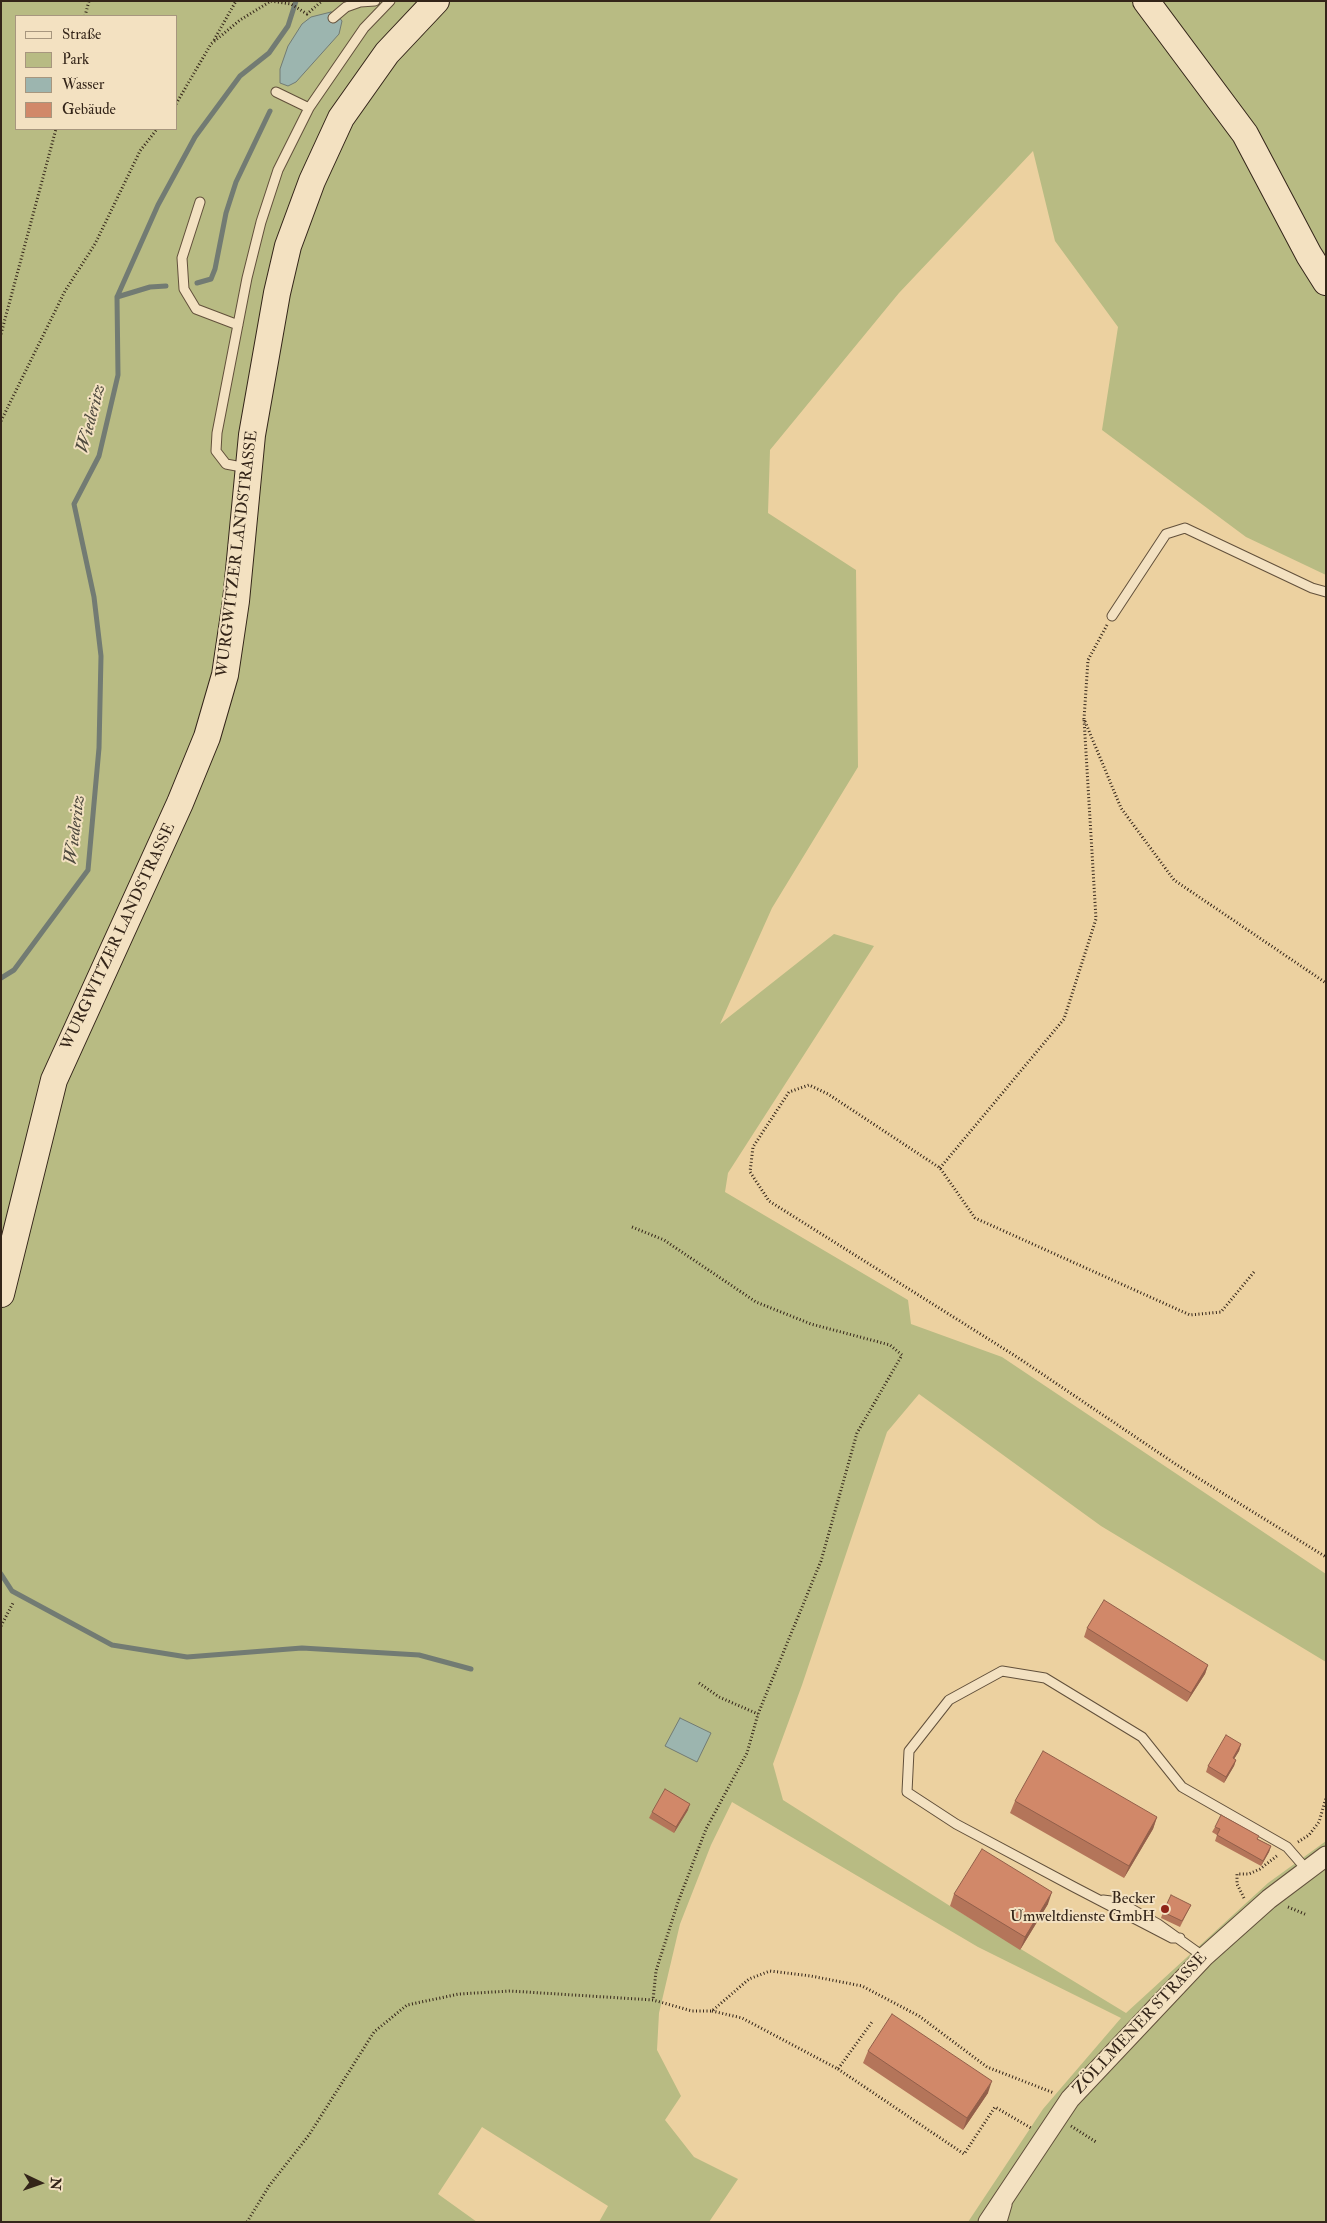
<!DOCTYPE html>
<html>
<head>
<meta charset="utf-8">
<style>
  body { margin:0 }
  #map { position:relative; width:1327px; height:2223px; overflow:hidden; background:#ecd1a0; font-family:"IM FELL Double Pica",serif }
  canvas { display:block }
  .frame { position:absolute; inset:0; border:2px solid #342519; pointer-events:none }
  .legend { position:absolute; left:15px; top:15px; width:162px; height:115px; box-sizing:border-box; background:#f3e1c1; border:1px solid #a7967e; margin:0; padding:6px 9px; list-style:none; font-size:15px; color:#342519 }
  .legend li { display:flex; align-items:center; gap:10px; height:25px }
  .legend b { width:25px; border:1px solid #a7967e }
  .north { position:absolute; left:15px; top:2158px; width:50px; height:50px; -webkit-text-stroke:4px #f3e1c1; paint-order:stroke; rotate:93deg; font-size:14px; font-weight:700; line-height:20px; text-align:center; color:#342519 }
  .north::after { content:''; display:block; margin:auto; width:18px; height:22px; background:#342519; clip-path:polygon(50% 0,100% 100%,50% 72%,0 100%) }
</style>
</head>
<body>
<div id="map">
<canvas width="1327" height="2223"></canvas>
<div class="frame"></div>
<ul class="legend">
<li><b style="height:6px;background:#f3e1c1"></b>Straße</li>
<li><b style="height:14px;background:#b8bb83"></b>Park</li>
<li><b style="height:14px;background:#9cb5af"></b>Wasser</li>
<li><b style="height:14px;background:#d18869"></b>Gebäude</li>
</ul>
<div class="north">N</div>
</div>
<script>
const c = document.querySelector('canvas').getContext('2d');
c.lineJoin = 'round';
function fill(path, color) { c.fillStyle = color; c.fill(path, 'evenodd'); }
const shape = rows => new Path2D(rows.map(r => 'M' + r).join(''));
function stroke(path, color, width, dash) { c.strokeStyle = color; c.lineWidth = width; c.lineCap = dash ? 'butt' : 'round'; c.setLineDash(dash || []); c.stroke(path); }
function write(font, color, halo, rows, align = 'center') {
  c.font = font + ' "IM FELL Double Pica",serif'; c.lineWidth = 4; c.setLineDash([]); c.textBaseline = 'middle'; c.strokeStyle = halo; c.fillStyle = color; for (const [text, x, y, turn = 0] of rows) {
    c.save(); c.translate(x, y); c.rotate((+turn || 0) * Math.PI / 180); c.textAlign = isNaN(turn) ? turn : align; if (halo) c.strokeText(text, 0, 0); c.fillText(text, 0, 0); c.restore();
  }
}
const green = shape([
  [1,1,1326,1,1326,575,1246,537,1102,430,1118,327,1055,241,1033,151,899,293,770,450,768,513,856,570,858,767,772,908,720,1024,834,934,874,946,728,1173,725,1192,908,1300,911,1324,1002,1357,1326,1574,1326,1662,1101,1526,919,1394,887,1432,802,1685,773,1764,783,1800,950,1906,1126,2013,1268,1883,1326,1841,1326,2222,968,2222,1043,2109,1121,2018,978,1947,732,1802,711,1845,680,1924,659,2013,657,2050,681,2096,665,2120,694,2157,738,2179,709,2222,599,2222,608,2206,482,2127,438,2194,477,2222,1,2222],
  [16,16,176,16,176,129,16,129]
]);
const water = shape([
  [331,12,337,15,342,21,339,34,296,82,288,86,280,83,280,69,288,46,302,24,311,17,331,12],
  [680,1718,711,1733,697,1762,665,1746,680,1718]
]);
const stream = shape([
  [197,283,211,279,215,269,226,213,236,182,270,111],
  [117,297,150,287,166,286],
  [1,978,14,970,88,870,99,748,101,656,94,597,74,504,99,456,118,375,117,297,158,205,195,137,240,76,269,53,288,26,296,1],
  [1,1574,12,1591,112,1645,187,1657,302,1648,419,1655,471,1669]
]);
const path = shape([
  [85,16,89,1],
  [214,40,236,1],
  [176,104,211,44,240,20,271,1,291,4,307,14,322,1],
  [1,334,56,129],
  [1,421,65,291,95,244,140,151,157,129],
  [1107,625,1088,660,1084,719,1121,808,1174,880,1326,983],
  [940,1168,1064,1019,1096,919,1084,719],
  [632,1227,664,1240,756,1302,811,1324,890,1345,902,1355,857,1433,821,1561,758,1714,747,1753,706,1829,678,1902,656,1971,653,2000],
  [1254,1272,1221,1312,1190,1315,975,1218,940,1168,828,1094,809,1085,789,1092,753,1147,750,1172,769,1201,1017,1357,1177,1465,1326,1557],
  [1,1626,13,1603],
  [699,1683,719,1697,758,1714],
  [1298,1842,1309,1835,1319,1822,1326,1798],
  [1244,1898,1237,1884,1237,1874,1249,1874,1260,1869,1278,1855],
  [1288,1907,1307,1915],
  [712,2011,742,2018,838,2069,872,2022],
  [838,2069,964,2154,995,2107,1031,2128],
  [1071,2126,1096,2142],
  [247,2222,269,2186,309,2135,374,2032,407,2005,459,1994,510,1991,653,2000,692,2011,712,2011,749,1979,770,1971,811,1976,862,1986,919,2016,987,2067,1054,2093]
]);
const service = shape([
  [333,18,346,7,360,2,375,1],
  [276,92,309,108],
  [200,202,182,258,184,289,196,309,238,325],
  [247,468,226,464,216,451,217,433,247,278,261,222,278,170,309,108,364,28,390,1],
  [1112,616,1166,534,1185,528,1312,588,1326,592],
  [1103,1900,1119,1902,1158,1924,1204,1957],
  [1180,1938,1172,1938,1074,1887,956,1824,907,1792,909,1751,949,1700,1002,1671,1045,1678,1142,1737,1182,1787,1287,1847,1307,1870],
  [1002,2222,1007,2205]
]);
const minor = shape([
  [988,2222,1070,2099,1204,1957,1269,1899,1326,1856]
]);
const secondary = shape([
  [1146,1,1245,134,1309,255,1326,282],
  [1,1294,54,1080,180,803,207,737,225,675,236,601,252,435,277,293,288,246,312,181,341,118,387,53,436,1]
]);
const wall = shape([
  [1087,1628,1208,1665,1205,1674,1187,1702,1084,1637],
  [1241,1744,1239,1751,1234,1759,1236,1760,1234,1766,1224,1783,1206,1772,1208,1766],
  [1015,1801,1157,1817,1153,1829,1124,1878,1010,1813],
  [688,1810,674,1833,649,1818,652,1812],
  [1215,1827,1258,1839,1271,1846,1269,1852,1261,1866,1215,1841,1217,1835,1212,1832],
  [954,1894,1048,1904,1020,1950,950,1906],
  [1191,1905,1180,1927,1161,1918,1163,1912],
  [868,2051,988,2093,963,2130,863,2063]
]);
const shadedWall = shape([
  [1208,1665,1205,1674,1187,1702,1191,1693],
  [1241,1744,1239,1751,1231,1764,1233,1758],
  [1236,1760,1234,1766,1224,1783,1226,1777],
  [690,1804,688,1810,674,1833,676,1827],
  [1157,1817,1153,1829,1124,1878,1129,1866],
  [1271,1846,1269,1852,1261,1866,1263,1861],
  [1052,1892,1048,1904,1020,1950,1025,1937],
  [992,2081,988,2093,963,2130,967,2118]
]);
const building = shape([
  [1104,1600,1208,1665,1191,1693,1087,1628,1104,1600],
  [1226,1735,1241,1744,1233,1758,1236,1760,1226,1777,1208,1766,1226,1735],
  [1043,1751,1157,1817,1129,1866,1015,1801,1043,1751],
  [665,1789,690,1804,676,1827,652,1812,665,1789],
  [1221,1815,1259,1836,1257,1839,1271,1846,1263,1861,1217,1835,1220,1829,1215,1827,1221,1815],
  [982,1849,1052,1892,1025,1937,954,1894,982,1849],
  [1171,1895,1191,1905,1182,1921,1163,1912,1171,1895],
  [892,2014,992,2081,967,2118,868,2051,892,2014]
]);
const markers = [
  [1165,1909,5,"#8f2418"]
];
const streetNames = [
  ["WURGWITZER LANDSTRASSE",238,554,-83],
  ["WURGWITZER LANDSTRASSE",119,937,-65],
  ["ZÖLLMENER STRASSE",1141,2024,-47]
];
const poiNames = [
  ["Becker",1155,1900],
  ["Umweltdienste GmbH",1155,1918]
];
const waterNames = [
  ["Wiederitz",92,419,-75],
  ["Wiederitz",76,830,-83]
];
fill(green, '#b8bb83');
fill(water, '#9cb5af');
stroke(water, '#727b73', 1);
stroke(stream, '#727b73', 5);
stroke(service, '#62503b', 11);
stroke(minor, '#62503b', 21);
stroke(secondary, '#342519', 28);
stroke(path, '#342519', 3, [1, 2.5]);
stroke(service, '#f3e1c1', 9);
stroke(minor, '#f3e1c1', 19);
stroke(secondary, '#f3e1c1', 26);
fill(wall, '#b4755a');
fill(shadedWall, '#925f4a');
fill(building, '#d18869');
stroke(building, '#925f4a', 1);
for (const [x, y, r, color] of markers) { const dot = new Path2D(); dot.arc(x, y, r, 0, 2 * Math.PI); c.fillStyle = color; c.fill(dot); stroke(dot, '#f3e1c1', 2); }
write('16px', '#342519', '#f3e1c1', streetNames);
write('16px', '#342519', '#f3e1c1', poiNames, 'right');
write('italic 18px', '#4e493e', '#f3e1c1', waterNames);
</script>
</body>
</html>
